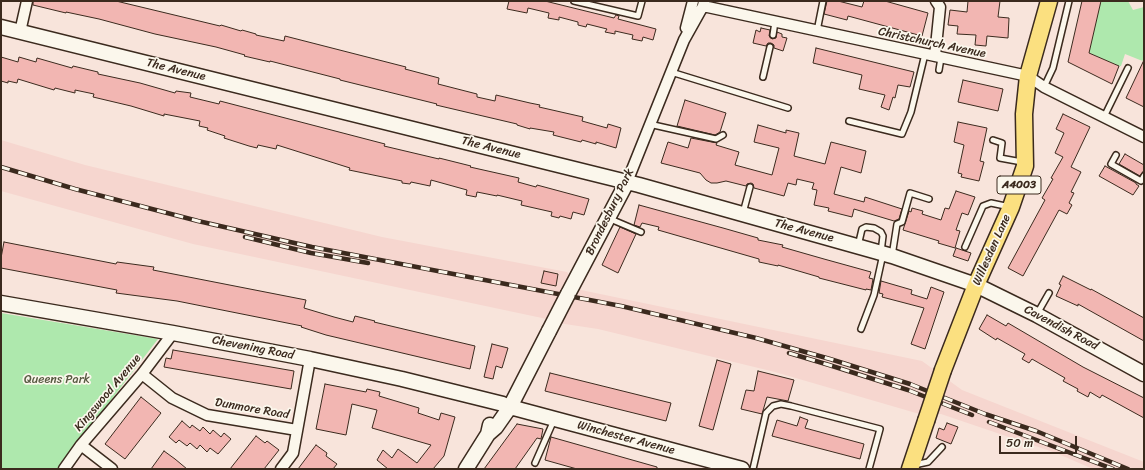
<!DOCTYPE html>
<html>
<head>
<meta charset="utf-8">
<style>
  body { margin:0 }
  #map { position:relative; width:1145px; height:470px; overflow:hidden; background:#f8e4db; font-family:Sriracha,sans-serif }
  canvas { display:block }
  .frame { position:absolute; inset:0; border:2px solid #3b2a1e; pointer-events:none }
  .scale { position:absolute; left:999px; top:436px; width:78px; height:18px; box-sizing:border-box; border:2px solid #3b2a1e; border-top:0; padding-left:5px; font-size:12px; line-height:14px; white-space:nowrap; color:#3b2a1e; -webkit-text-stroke:3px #fbf7ec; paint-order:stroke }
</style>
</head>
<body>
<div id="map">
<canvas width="1145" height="470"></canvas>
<div class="frame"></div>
<div class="scale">50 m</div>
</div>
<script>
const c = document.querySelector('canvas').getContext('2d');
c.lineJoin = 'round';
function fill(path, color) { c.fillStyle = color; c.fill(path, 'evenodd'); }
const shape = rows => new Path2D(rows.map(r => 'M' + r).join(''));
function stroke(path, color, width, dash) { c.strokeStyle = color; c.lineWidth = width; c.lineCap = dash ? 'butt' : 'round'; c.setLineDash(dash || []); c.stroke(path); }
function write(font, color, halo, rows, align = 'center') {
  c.font = font + ' Sriracha,sans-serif'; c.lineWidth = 3.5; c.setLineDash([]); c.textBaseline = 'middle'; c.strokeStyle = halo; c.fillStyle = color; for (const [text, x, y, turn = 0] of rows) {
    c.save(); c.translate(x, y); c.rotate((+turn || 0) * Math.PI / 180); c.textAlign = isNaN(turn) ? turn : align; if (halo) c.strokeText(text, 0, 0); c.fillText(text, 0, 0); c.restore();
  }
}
const built = shape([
  [1,140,85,165,382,237,567,272,581,290,922,361,962,390,1144,462,1144,469,1093,469,1056,453,941,414,916,413,775,372,598,329,565,324,542,318,193,244,1,191]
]);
const green = shape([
  [1104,1,1128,1,1133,10,1144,7,1144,61,1140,60,1125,54,1121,66,1119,66,1089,53,1100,3],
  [1,313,158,339,58,469,1,469]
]);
const building = shape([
  [33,1,116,1,220,26,221,25,241,31,242,30,256,34,256,35,284,41,285,36,406,67,405,69,439,78,438,84,477,94,477,97,495,101,496,95,530,103,540,105,539,107,583,117,582,121,607,128,608,124,621,128,616,148,596,142,596,144,582,140,581,142,553,135,554,132,530,128,530,129,517,125,517,124,436,105,437,104,340,80,340,79,270,61,270,62,244,56,245,55,216,47,155,34,99,19,66,12,66,13,33,5,33,1],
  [509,1,545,1,614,18,616,15,619,16,618,19,656,29,653,40,643,37,642,41,632,39,633,35,615,31,615,34,605,32,607,29,587,24,586,27,578,25,578,22,559,17,559,20,548,18,549,13,528,8,527,13,507,9,509,1],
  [827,1,838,1,862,7,864,1,885,1,928,13,922,36,848,16,847,20,824,14,827,1],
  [968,1,1000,1,998,17,1009,18,1008,38,987,36,986,46,975,45,976,35,957,34,958,26,948,25,950,10,967,12,968,1],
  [1082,1,1101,1,1089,53,1119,66,1112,84,1068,62,1082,1],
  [761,28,770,30,769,36,772,39,776,38,777,32,782,34,782,37,787,38,783,51,774,48,774,45,771,43,768,43,766,46,753,43,756,30,760,32,761,28],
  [816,48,914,72,910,87,898,85,895,98,893,97,889,110,881,107,885,95,859,89,862,75,813,63,816,48],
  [1,57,18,62,19,57,36,62,37,58,72,68,73,66,98,72,98,74,140,83,175,93,176,91,191,93,190,97,219,104,220,101,385,144,384,146,439,159,439,158,471,166,470,167,519,178,518,182,536,187,537,185,589,199,584,215,573,212,571,219,560,216,559,218,551,216,552,212,521,205,522,201,497,195,497,196,477,192,476,197,466,195,467,190,431,180,430,186,411,182,410,184,402,183,402,181,349,170,350,168,277,145,276,149,258,145,257,148,249,146,224,138,225,136,207,130,208,128,199,126,200,121,164,114,164,116,131,106,93,97,94,94,75,90,75,93,55,88,54,90,18,79,17,83,8,81,8,83,1,81,1,57],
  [1144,60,1144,107,1126,98,1144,60],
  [963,80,1003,89,998,111,958,102,963,80],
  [685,100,726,113,720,132,715,135,677,126,685,100],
  [1063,114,1090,127,1071,167,1081,172,1071,192,1074,193,1069,203,1072,205,1067,214,1059,210,1023,276,1008,268,1045,200,1042,198,1053,179,1051,178,1063,157,1055,153,1064,133,1056,129,1063,114],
  [958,122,987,128,980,161,984,162,979,181,961,177,962,174,958,173,964,145,954,142,958,122],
  [758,125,786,133,786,130,799,133,794,156,825,164,831,142,866,151,861,173,841,167,834,194,864,202,865,197,902,209,899,219,894,221,854,209,852,217,828,211,829,208,814,205,817,190,812,189,814,183,797,179,796,185,788,183,784,196,754,188,753,184,751,183,747,184,746,186,726,181,717,183,711,183,706,180,700,173,661,163,668,142,688,148,691,138,717,143,716,145,739,152,735,165,772,175,779,148,754,142,758,125],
  [1125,154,1144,165,1144,170,1140,176,1119,164,1125,154],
  [1105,166,1136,183,1136,184,1139,186,1133,195,1099,176,1105,166],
  [956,191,975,197,968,215,962,213,956,230,960,231,955,248,938,243,939,241,903,230,909,211,911,212,912,208,923,211,922,214,941,220,945,208,949,209,956,191],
  [639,205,723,228,758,238,758,240,783,245,782,247,824,259,871,272,869,278,873,279,871,290,866,289,866,290,819,278,819,277,778,265,778,266,759,262,759,259,658,230,659,227,642,223,640,227,634,225,639,205],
  [620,227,636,234,618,273,602,265,620,227],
  [4,242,116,264,117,262,154,267,153,270,306,300,304,308,334,317,353,322,355,316,375,321,374,322,475,346,470,369,326,335,301,327,302,326,177,301,116,293,117,290,1,268,1,258,4,242],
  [956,248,971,253,968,261,953,256,956,248],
  [544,271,558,274,556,286,541,283,544,271],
  [1063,276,1091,290,1091,289,1144,318,1144,341,1078,304,1078,306,1056,296,1061,285,1059,284,1063,276],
  [881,281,912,290,911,294,927,299,931,287,944,292,925,349,911,344,924,308,882,297,883,294,879,293,881,281],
  [987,315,1006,326,1008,323,1083,367,1144,398,1144,418,1102,395,1100,398,1090,392,1088,397,1077,391,1078,389,1063,381,1065,378,1032,359,1029,363,1022,359,1025,354,997,338,996,340,979,329,987,315],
  [492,344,508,348,502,368,496,366,493,379,484,377,492,344],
  [173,350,294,371,291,389,164,367,166,358,171,359,173,350],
  [717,360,731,364,713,430,699,426,717,360],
  [758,371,794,380,788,401,767,397,762,414,741,409,746,390,754,391,758,371],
  [550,373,671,403,666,421,545,391,550,373],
  [325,384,366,392,367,389,380,392,379,396,419,408,418,413,439,420,441,413,455,417,444,456,433,469,388,469,377,460,383,450,392,458,398,449,417,463,431,445,372,428,377,410,352,404,346,435,316,429,325,384],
  [141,397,161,413,125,459,105,444,141,397],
  [800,417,808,420,805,428,864,444,860,459,772,436,777,420,797,426,800,417],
  [182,421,190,428,192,425,200,431,203,427,210,434,213,430,221,437,224,433,231,439,218,454,210,448,207,452,200,445,197,449,190,443,187,446,179,440,176,443,169,437,182,421],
  [947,423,958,427,951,444,936,438,939,428,944,430,947,423],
  [517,424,543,429,541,439,537,438,515,469,484,469,517,424],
  [256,436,265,443,267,441,279,450,264,469,230,469,256,436],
  [551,437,657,467,657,469,577,469,545,460,551,437],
  [316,445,327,453,326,456,337,464,333,469,298,469,316,445],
  [164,451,175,459,187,469,151,469,164,451]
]);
const lane = shape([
  [574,1,638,16,642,1],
  [817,31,823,1],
  [773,35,775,22],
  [939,70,941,58],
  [671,72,788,108],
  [763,77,770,47],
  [1044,87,1053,68,1069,1],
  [1104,117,1128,68],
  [849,121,902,134,911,112,925,54],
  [649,124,716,139,723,135],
  [993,140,1002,143,1000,158,1022,162],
  [1116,155,1111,164,1141,181,1144,176],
  [743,213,750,187],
  [608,218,641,232],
  [858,246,862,229,866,227,874,228,881,232,883,236,881,252],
  [965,247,983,206,991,203,1010,207],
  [892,256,897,224,902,222,910,193,929,199],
  [1037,314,1049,293],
  [861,329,874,295,883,254],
  [535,463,554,420],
  [914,465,928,462,942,447],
  [753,469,766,413,773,406,781,404,791,406,880,429,869,469]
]);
const street = shape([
  [703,6,1028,76,1044,87,1144,137],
  [686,28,693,1],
  [20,32,27,1],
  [935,56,940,7,936,1],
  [627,182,684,40,703,6,704,1],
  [142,374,172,398,207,415,297,430],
  [81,445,112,469],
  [64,469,81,445,142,374,173,333],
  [281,469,293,453,310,359]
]);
const secondary = shape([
  [1,27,639,185,892,256,976,285,1037,315,1144,374],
  [568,294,627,182],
  [1,303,173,333,310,359,402,379,503,404],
  [510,407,742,469],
  [488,434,496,427,510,407,549,331],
  [466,469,488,434,490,425]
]);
const primary = shape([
  [943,370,976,285,1011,207,1025,166,1024,114,1028,76,1049,1],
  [910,469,926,421]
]);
const rail = shape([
  [1,167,75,189,198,221,312,247,621,306,756,338,830,359,910,384,985,414,1036,431,1128,469],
  [245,237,311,253,368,263],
  [789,353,829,365,908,390,972,415],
  [989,422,1113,469]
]);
const secondaryBridge = shape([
  [549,331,568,294]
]);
const primaryBridge = shape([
  [926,421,943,370]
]);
const shields = [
  [1019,185,44]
];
const shieldNames = [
  ["A4003",1019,185]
];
const streetNames = [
  ["Christchurch Avenue",932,43,12],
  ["The Avenue",176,70,14],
  ["The Avenue",491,148,14],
  ["Brondesbury Park",610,212,-64],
  ["The Avenue",804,231,15],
  ["Willesden Lane",992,250,-66],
  ["Cavendish Road",1061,328,28],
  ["Chevening Road",253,348,11],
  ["Kingswood Avenue",108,393,-50],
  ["Dunmore Road",252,409,10],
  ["Winchester Avenue",626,438,15]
];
const parkNames = [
  ["Queens Park",57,380]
];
fill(built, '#f6d6cf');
fill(green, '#aee8ad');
fill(building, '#f2b6b2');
stroke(building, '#3b2a1e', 1);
stroke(lane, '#3b2a1e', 8);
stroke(street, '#3b2a1e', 13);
stroke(secondary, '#3b2a1e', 17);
stroke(primary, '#3b2a1e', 19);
stroke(lane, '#fbf7ec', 5);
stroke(street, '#fbf7ec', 10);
stroke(secondary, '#fbf7ec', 14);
stroke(primary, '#fbe080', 16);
stroke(rail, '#3b2a1e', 4.5);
stroke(rail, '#fbf7ec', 3, [9]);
stroke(secondaryBridge, '#3b2a1e', 17, []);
stroke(primaryBridge, '#3b2a1e', 19, []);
stroke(secondaryBridge, '#fbf7ec', 14);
stroke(primaryBridge, '#fbe080', 16);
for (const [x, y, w] of shields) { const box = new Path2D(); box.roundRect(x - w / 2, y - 9, w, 18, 3); c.fillStyle = '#fbf7ec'; c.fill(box); stroke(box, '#3b2a1e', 1); }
write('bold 11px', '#3b2a1e', null, shieldNames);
write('12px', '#3b2a1e', '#fbf7ec', streetNames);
write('12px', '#585a42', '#fbf7ec', parkNames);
</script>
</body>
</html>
